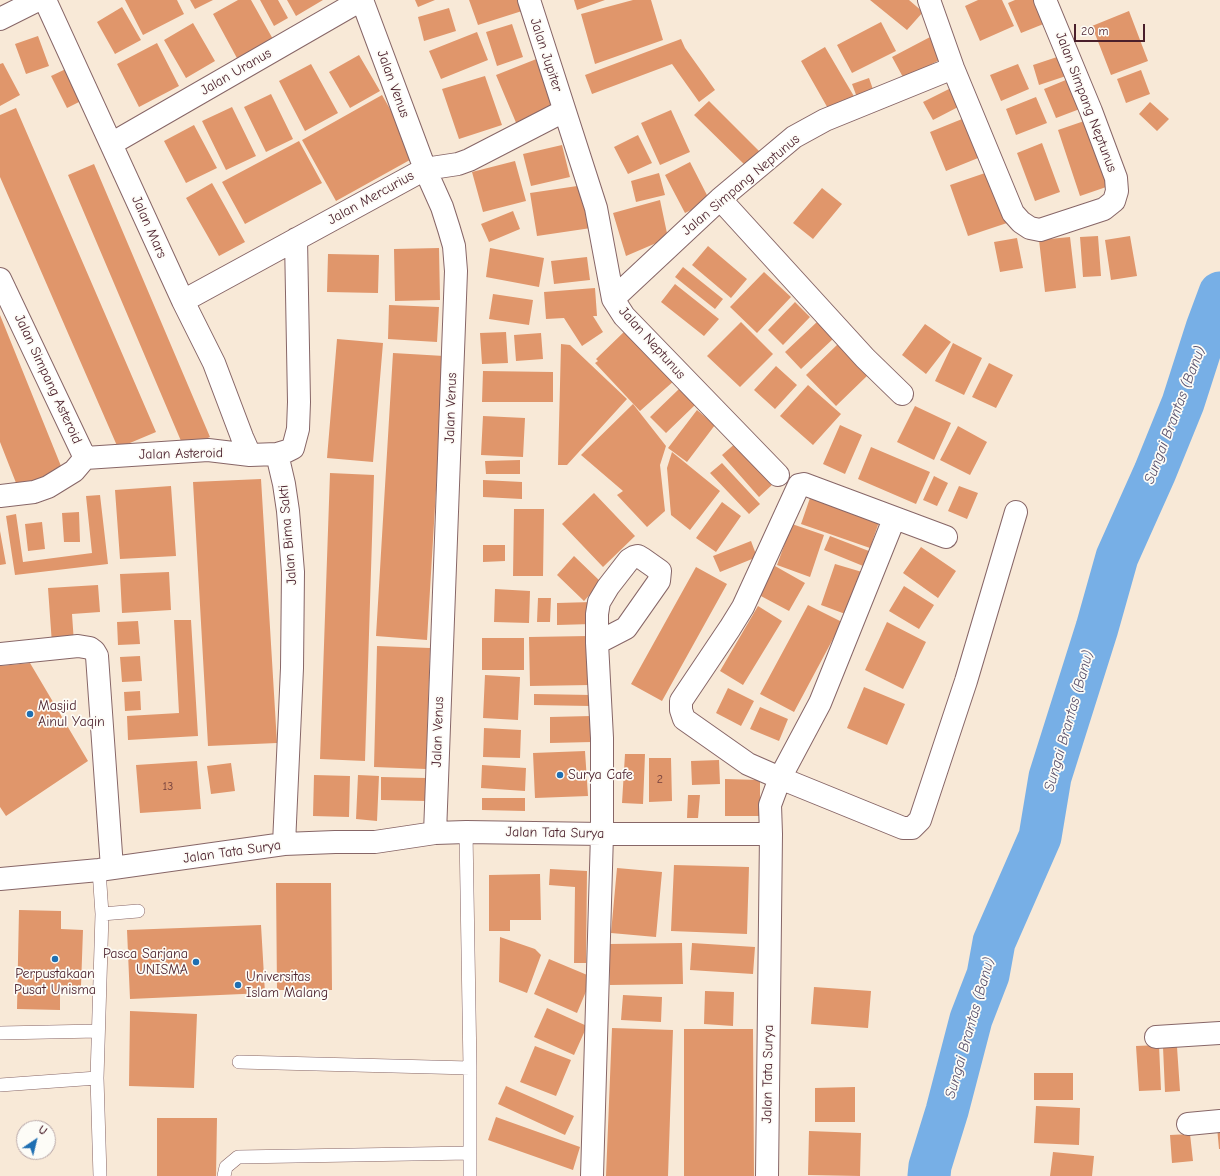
<!DOCTYPE html>
<html>
<head>
<meta charset="utf-8">
<style>
  body { margin:0 }
  #map { position:relative; width:1220px; height:1176px; overflow:hidden; background:#f8e9d7; font-family:"Comic Neue",sans-serif }
  canvas { display:block }
  .north { position:absolute; left:16px; top:1120px; width:40px; height:40px; box-sizing:border-box; background:#fdfcf7; border:1px solid #b5a4a5; border-radius:50%; rotate:35deg; font-size:11px; font-weight:700; line-height:16px; text-align:center; color:#4a1f2b }
  .north::after { content:''; display:block; margin:auto; width:14px; height:18px; background:#1f6fb2; clip-path:polygon(50% 0,100% 100%,50% 72%,0 100%) }
  .scale { position:absolute; left:1074px; top:24px; width:71px; height:18px; box-sizing:border-box; border:2px solid #4a1f2b; border-top:0; padding-left:5px; font-size:12px; line-height:14px; white-space:nowrap; color:#4a1f2b; -webkit-text-stroke:3px #fdfcf7; paint-order:stroke }
</style>
</head>
<body>
<div id="map">
<canvas width="1220" height="1176"></canvas>
<div class="north">U</div>
<div class="scale">20 m</div>
</div>
<script>
const c = document.querySelector('canvas').getContext('2d');
c.lineJoin = 'round';
const shape = rows => new Path2D(rows.map(r => 'M' + r).join(''));
function stroke(path, color, width, dash) { c.strokeStyle = color; c.lineWidth = width; c.lineCap = dash ? 'butt' : 'round'; c.setLineDash(dash || []); c.stroke(path); }
function fill(path, color) { c.fillStyle = color; c.fill(path, 'evenodd'); }
function write(font, color, halo, rows, align = 'center') {
  c.font = font + ' "Comic Neue",sans-serif'; c.lineWidth = 3.5; c.setLineDash([]); c.textBaseline = 'middle'; c.strokeStyle = halo; c.fillStyle = color; for (const [text, x, y, turn = 0] of rows) {
    c.save(); c.translate(x, y); c.rotate((+turn || 0) * Math.PI / 180); c.textAlign = isNaN(turn) ? turn : align; if (halo) c.strokeText(text, 0, 0); c.fillText(text, 0, 0); c.restore();
  }
}
const river = shape([
  [929,1176,930,1166,947,1111,971,1019,988,975,994,942,1040,837,1050,777,1097,628,1117,557,1155,472,1183,403,1207,328,1220,293]
]);
const building = shape([
  [125,0,177,0,184,14,143,35],
  [190,0,213,0,195,9],
  [238,0,251,0,274,41,238,60,213,14],
  [260,0,278,0,288,18,274,26],
  [287,0,323,0,296,16],
  [415,0,435,0,418,7],
  [469,0,518,0,522,11,478,25],
  [574,0,605,0,577,10],
  [633,0,651,0,663,40,595,64,581,14],
  [870,0,909,0,923,12,907,30],
  [978,0,1002,0,1014,26,980,41,965,6],
  [1015,0,1043,0,1051,21,1021,33,1008,3],
  [122,7,141,40,115,54,97,22],
  [449,8,456,31,424,41,418,17],
  [1129,11,1148,61,1111,75,1092,26],
  [881,22,896,51,852,73,837,45],
  [193,23,215,61,186,78,164,40],
  [512,24,523,57,497,66,486,32],
  [477,32,488,60,441,79,429,51],
  [38,36,49,66,26,74,15,44],
  [932,36,943,58,904,79,892,57],
  [681,39,685,48,715,90,699,102,672,64,592,94,585,75],
  [157,43,179,86,139,107,117,64],
  [825,47,855,98,830,112,801,61],
  [1066,54,1072,74,1039,85,1033,65],
  [359,55,380,91,350,108,329,72],
  [539,58,559,109,517,125,496,75],
  [3,63,20,95,0,106,0,64],
  [311,64,338,113,305,131,279,81],
  [1018,64,1029,89,1001,101,990,75],
  [70,67,85,99,67,108,51,76],
  [1141,70,1150,94,1126,103,1117,79],
  [485,76,502,125,459,139,442,89],
  [1073,77,1085,107,1056,118,1044,89],
  [869,78,875,95,858,100,852,84],
  [951,88,960,106,933,120,923,102],
  [271,94,293,139,266,152,244,107],
  [382,95,417,156,336,201,302,140],
  [1036,97,1047,123,1016,135,1006,109],
  [709,101,763,155,749,169,694,115],
  [1150,102,1169,119,1157,131,1139,114],
  [232,107,256,156,226,170,202,121],
  [16,108,156,432,118,448,0,177,0,115],
  [671,110,690,152,660,165,641,123],
  [967,117,983,156,946,171,930,132],
  [1090,119,1112,185,1080,196,1058,130],
  [194,125,217,168,186,183,164,141],
  [638,135,652,163,628,174,614,147],
  [299,141,322,183,245,224,222,182],
  [1042,143,1060,192,1035,201,1017,153],
  [562,145,570,177,531,186,523,154],
  [515,161,526,201,483,212,472,172],
  [690,162,710,201,685,213,665,175],
  [94,164,210,437,184,448,68,175],
  [988,172,1007,223,968,236,950,185],
  [659,173,665,195,636,202,631,181],
  [212,183,245,242,219,256,186,198],
  [584,185,591,228,537,236,530,193],
  [822,188,842,204,813,239,793,223],
  [660,200,668,238,626,256,613,213],
  [513,211,520,229,489,242,481,224],
  [1098,236,1101,276,1083,277,1080,237],
  [1130,236,1137,276,1111,280,1105,240],
  [1070,237,1076,288,1045,292,1039,240],
  [1017,238,1023,268,1000,272,994,242],
  [708,246,747,279,731,298,692,265],
  [439,248,440,300,395,301,394,249],
  [490,248,544,258,539,287,486,277],
  [328,254,379,255,378,293,327,292],
  [587,257,590,280,554,284,551,261],
  [683,267,723,299,715,309,675,277],
  [764,272,791,297,757,333,730,307],
  [675,284,719,319,704,336,661,302],
  [595,288,597,316,593,316,603,332,582,346,564,318,546,319,544,292],
  [493,294,533,300,529,325,489,319],
  [795,302,810,317,783,345,768,330],
  [389,305,439,307,437,342,388,339],
  [0,315,63,471,18,488,0,442],
  [818,321,834,338,801,369,785,352],
  [741,322,773,354,740,387,707,356],
  [925,324,951,342,926,374,902,355],
  [626,330,675,380,640,411,595,363,598,361,596,359],
  [506,332,508,363,482,364,480,333],
  [541,333,543,359,516,361,514,335],
  [337,339,383,343,373,462,327,458],
  [953,343,982,358,964,395,935,381],
  [561,344,570,345,627,399,567,465,558,465],
  [838,344,868,375,836,406,806,375],
  [393,353,444,356,427,640,376,636],
  [989,363,1013,375,996,408,972,397],
  [776,366,797,385,775,409,754,390],
  [483,371,553,372,553,402,482,402],
  [808,385,841,414,813,445,780,416],
  [679,389,695,405,666,433,650,417],
  [633,404,666,446,660,465,665,511,647,527,617,495,623,491,581,455],
  [915,406,951,423,934,460,897,442],
  [697,410,715,425,687,462,668,448],
  [483,416,525,418,523,457,481,455],
  [840,425,862,435,845,474,823,464],
  [958,426,987,442,970,475,940,460],
  [737,442,773,484,759,497,722,455],
  [871,447,930,472,916,504,858,479],
  [672,452,720,491,690,530,671,515,667,468],
  [520,460,520,474,486,474,485,461],
  [722,463,760,504,749,514,710,473],
  [330,473,374,475,365,761,320,759],
  [934,476,948,483,937,506,923,500],
  [261,479,277,743,208,746,193,482],
  [483,480,522,482,522,499,483,497],
  [171,486,176,556,120,559,115,490],
  [959,486,978,493,967,519,948,511],
  [594,493,635,536,603,567,562,524],
  [100,495,108,564,15,575,6,516,16,514,23,562,92,553,86,496],
  [810,498,879,522,870,548,801,524],
  [722,502,741,516,716,552,696,538],
  [514,509,544,509,543,576,513,576],
  [79,512,80,542,64,542,62,513],
  [42,522,45,549,28,551,25,524],
  [792,524,824,535,810,577,777,565],
  [0,531,6,564,0,565],
  [830,536,874,553,868,568,824,550],
  [751,541,757,557,720,572,713,556],
  [483,545,505,545,505,561,483,562],
  [921,547,956,571,938,598,903,573],
  [574,556,601,582,584,601,557,575],
  [835,564,862,572,848,615,821,605],
  [775,566,805,583,789,611,759,595],
  [696,567,727,584,662,701,631,684],
  [169,572,171,610,122,613,120,574],
  [98,585,100,612,72,614,74,643,52,644,48,588],
  [904,586,934,605,919,629,889,611],
  [495,589,530,591,529,623,494,622],
  [538,598,551,598,550,622,537,622],
  [592,602,592,624,557,625,557,603],
  [808,605,842,622,794,712,760,694],
  [758,606,782,621,743,685,720,671],
  [174,620,191,620,198,736,128,740,127,716,179,713],
  [138,621,140,644,118,645,117,622],
  [887,622,926,642,903,689,865,670],
  [589,636,590,685,530,686,529,637],
  [482,638,524,638,524,670,482,670],
  [377,646,430,648,426,769,374,767],
  [140,656,142,681,122,682,120,657],
  [30,663,88,761,6,816,0,807,0,666],
  [485,675,520,677,518,720,483,718],
  [864,687,905,704,887,745,847,728],
  [728,688,754,701,741,726,716,713],
  [140,691,141,710,125,711,124,692],
  [534,694,591,695,590,706,534,705],
  [760,707,788,719,779,741,750,729],
  [591,716,592,742,550,743,550,717],
  [484,728,521,730,520,758,483,757],
  [585,751,588,796,535,798,533,753],
  [625,754,645,754,643,804,622,803],
  [649,758,671,758,672,801,649,802],
  [719,760,720,784,692,785,691,761],
  [197,761,201,809,140,813,136,765],
  [231,763,235,791,211,794,207,766],
  [482,765,526,768,525,791,481,788],
  [314,775,350,776,349,817,313,816],
  [358,775,379,776,377,821,356,819],
  [381,777,427,778,427,801,381,800],
  [725,779,760,780,760,816,725,816],
  [688,795,700,795,698,818,687,818],
  [482,798,525,798,525,811,482,810],
  [674,865,749,867,747,934,671,931],
  [617,868,662,872,656,937,611,933],
  [550,869,587,871,586,963,574,963,575,887,549,885],
  [540,874,541,920,510,920,510,931,489,931,489,875],
  [276,883,331,883,332,990,277,990],
  [19,910,61,911,61,929,83,930,81,986,60,986,60,1010,17,1009],
  [261,925,265,993,130,999,127,930],
  [500,937,535,949,541,955,527,993,499,982],
  [682,943,683,984,610,985,610,944],
  [692,943,755,947,753,974,690,970],
  [549,959,592,977,577,1013,534,994],
  [814,987,871,991,868,1028,811,1024],
  [705,991,734,992,733,1026,704,1024],
  [623,995,662,997,661,1022,621,1020],
  [547,1008,587,1026,574,1055,534,1037],
  [130,1011,197,1014,194,1088,129,1086],
  [612,1028,673,1030,668,1176,606,1176],
  [684,1029,753,1029,754,1176,684,1176],
  [1159,1045,1161,1090,1139,1091,1136,1046],
  [535,1046,571,1060,556,1096,520,1082],
  [1163,1047,1177,1047,1180,1091,1165,1092],
  [1034,1073,1073,1073,1073,1100,1034,1100],
  [506,1086,574,1116,565,1135,498,1104],
  [855,1087,855,1122,815,1122,815,1088],
  [1036,1106,1080,1108,1079,1145,1034,1143],
  [496,1117,580,1147,573,1170,488,1140],
  [157,1118,217,1118,216,1176,157,1176],
  [1217,1127,1220,1127,1220,1149,1219,1149],
  [809,1131,861,1133,860,1176,808,1175],
  [1190,1134,1193,1161,1172,1163,1170,1135],
  [1053,1152,1094,1156,1092,1176,1050,1176]
]);
const service = shape([
  [466,832,470,1068,470,1176],
  [99,870,102,914,97,1078,100,1176],
  [102,914,138,911],
  [0,1033,98,1031],
  [239,1062,470,1068],
  [0,1085,97,1078],
  [224,1176,226,1167,238,1157,470,1153]
]);
const minor = shape([
  [45,0,183,301,214,363,242,437,250,455],
  [362,0,425,169,442,207,449,229,454,246,456,271,435,833],
  [529,0,596,208,613,299,624,316,778,475],
  [929,0,953,68,1013,213,1021,222,1030,228,1040,230,1104,209,1114,201,1117,191,1116,178,1091,111,1045,0],
  [0,19,38,0],
  [111,144,361,0],
  [720,199,865,358,902,394],
  [0,279,85,458],
  [613,299,720,199,794,137,825,120,953,68],
  [183,301,425,169,458,164,469,160,564,111],
  [277,454,284,484,288,511,293,572,292,668,284,844],
  [85,458,208,450,250,455,277,454,287,451,293,448,298,429,299,402,296,239],
  [0,496,34,492,48,487,74,471,85,458],
  [894,519,820,703,780,778,903,828,912,828,920,820,966,681,1016,512],
  [0,654,78,646,90,648,94,651,97,656,112,868],
  [771,834,770,805,780,778,748,764,684,719,681,710,681,701,730,628,743,607,799,485,804,484,946,537],
  [0,879,99,870,284,844,335,842,375,842,435,833,466,832,602,834,771,834,767,1176],
  [1156,1037,1220,1033],
  [1188,1124,1220,1121],
  [592,1176,602,834,602,738,597,643,597,614,599,602,608,587,629,560,634,557,638,556,643,559,660,571,659,581,626,628,597,643]
]);
const markers = [
  [30,714,4,"#1f6fb2"],
  [560,775,4,"#1f6fb2"],
  [55,959,4,"#1f6fb2"],
  [196,962,4,"#1f6fb2"],
  [238,985,4,"#1f6fb2"]
];
const numberNames = [
  ["2",660,780],
  ["13",168,787]
];
const streetNames = [
  ["Jalan Jupiter",546,55,72],
  ["Jalan Uranus",236,72,-30],
  ["Jalan Venus",393,84,70],
  ["Jalan Simpang Neptunus",1086,102,69],
  ["Jalan Simpang Neptunus",741,185,-40],
  ["Jalan Mercurius",371,198,-29],
  ["Jalan Mars",149,227,66],
  ["Jalan Neptunus",652,343,48],
  ["Jalan Simpang Asteroid",48,379,65],
  ["Jalan Venus",451,408,-88],
  ["Jalan Asteroid",181,454,-1],
  ["Jalan Bima Sakti",288,535,-95],
  ["Jalan Venus",438,732,-88],
  ["Jalan Tata Surya",555,833,1],
  ["Jalan Tata Surya",232,852,-8],
  ["Jalan Tata Surya",768,1074,-89]
];
const poiNames = [
  ["Masjid",38,706],
  ["Ainul Yaqin",38,722],
  ["Surya Cafe",568,775],
  ["Pasca Sarjana",188,954,"right"],
  ["UNISMA",188,970,"right"],
  ["Perpustakaan",55,974,"center"],
  ["Pusat Unisma",55,990,"center"],
  ["Universitas",246,977],
  ["Islam Malang",246,993]
];
const waterNames = [
  ["Sungai Brantas (Banu)",1175,415,-69],
  ["Sungai Brantas (Banu)",1069,721,-74],
  ["Sungai Brantas (Banu)",970,1028,-74]
];
stroke(river, '#77afe6', 43);
fill(building, '#e0966b');
stroke(service, '#876667', 14);
stroke(minor, '#876667', 24);
stroke(service, '#fff', 13);
stroke(minor, '#fff', 22);
for (const [x, y, r, color] of markers) { const dot = new Path2D(); dot.arc(x, y, r, 0, 2 * Math.PI); c.fillStyle = color; c.fill(dot); stroke(dot, '#fdfcf7', 1.5); }
write('12px', '#703d3b', null, numberNames);
write('14px', '#4a1f2b', '#fdfcf7', streetNames);
write('14px', '#4a1f2b', '#fdfcf7', poiNames, 'left');
write('italic 15px', '#5a516c', '#fdfcf7', waterNames);
</script>
</body>
</html>
